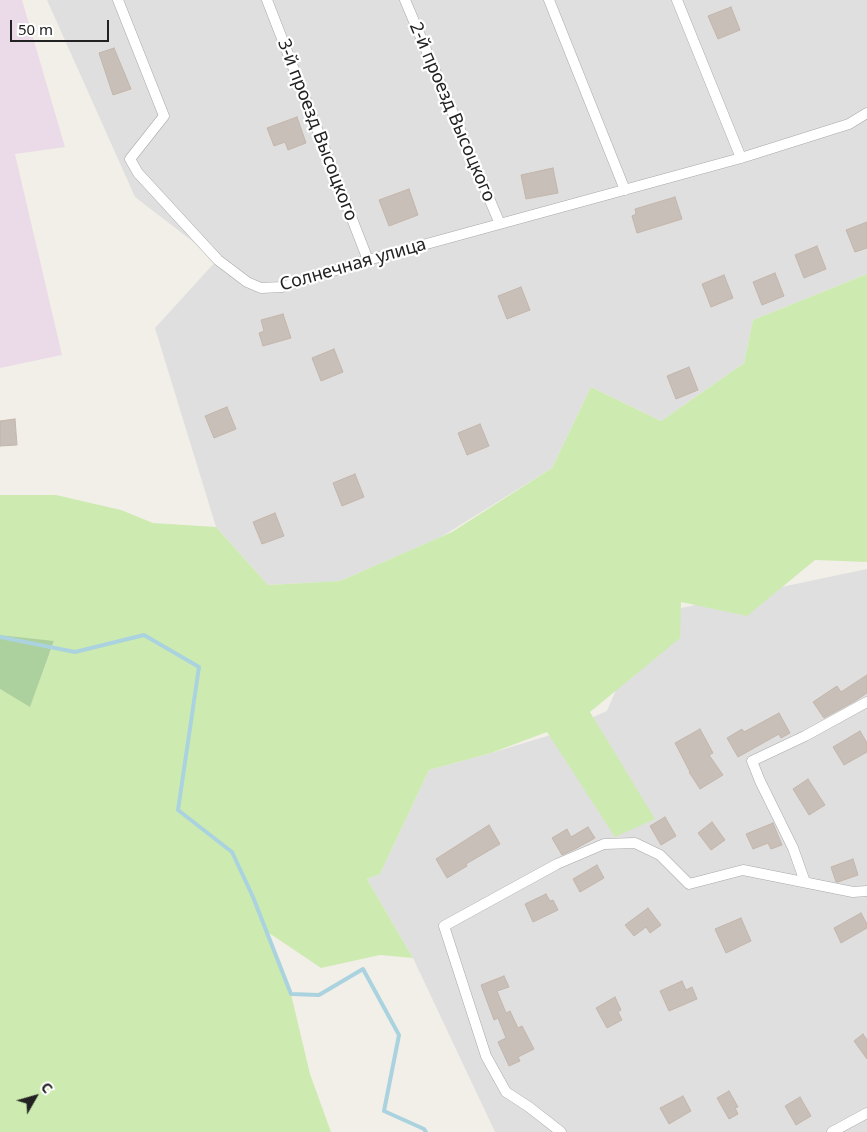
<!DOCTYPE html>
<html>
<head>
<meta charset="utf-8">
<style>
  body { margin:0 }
  #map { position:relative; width:867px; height:1132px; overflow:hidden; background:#f2efe9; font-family:"Noto Sans",sans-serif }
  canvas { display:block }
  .north { position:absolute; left:10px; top:1072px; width:50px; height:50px; -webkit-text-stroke:4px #fff; paint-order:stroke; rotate:52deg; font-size:14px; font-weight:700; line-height:20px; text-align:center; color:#222 }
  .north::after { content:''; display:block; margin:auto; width:18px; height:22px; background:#222; clip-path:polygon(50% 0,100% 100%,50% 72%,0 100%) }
  .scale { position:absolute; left:10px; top:20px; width:99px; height:22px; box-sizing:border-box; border:2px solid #222; border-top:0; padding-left:6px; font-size:15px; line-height:18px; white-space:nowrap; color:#222; -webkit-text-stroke:4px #fff; paint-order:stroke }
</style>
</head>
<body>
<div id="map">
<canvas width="867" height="1132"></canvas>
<div class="north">С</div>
<div class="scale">50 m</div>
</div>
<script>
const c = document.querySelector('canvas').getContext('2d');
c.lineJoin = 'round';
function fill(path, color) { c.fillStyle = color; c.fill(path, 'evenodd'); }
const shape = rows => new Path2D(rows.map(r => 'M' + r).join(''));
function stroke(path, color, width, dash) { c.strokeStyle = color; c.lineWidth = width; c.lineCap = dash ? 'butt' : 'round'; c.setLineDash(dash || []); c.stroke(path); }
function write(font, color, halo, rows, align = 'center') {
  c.font = font + ' "Noto Sans",sans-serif'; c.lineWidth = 4.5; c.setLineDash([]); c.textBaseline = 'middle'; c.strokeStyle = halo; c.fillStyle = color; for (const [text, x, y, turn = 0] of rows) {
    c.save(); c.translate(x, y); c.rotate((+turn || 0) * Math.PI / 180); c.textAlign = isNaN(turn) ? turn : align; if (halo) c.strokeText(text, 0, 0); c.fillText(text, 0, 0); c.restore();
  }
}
const residential = shape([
  [47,0,867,0,867,274,753,320,744,363,661,421,591,387,552,468,441,537,340,581,268,585,216,527,155,328,217,260,135,197],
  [867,569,867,1132,495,1132,413,958,367,879,380,874,429,770,491,753,554,734,607,711,648,615]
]);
const industrial = shape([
  [0,0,22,0,65,147,15,154,62,355,0,368]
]);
const grass = shape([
  [867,274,867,562,815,560,747,616,681,602,680,638,590,712,655,819,615,837,547,732,491,753,429,770,380,874,367,879,413,958,380,955,321,968,266,931,291,994,310,1074,331,1132,0,1132,0,689,30,706,54,642,0,635,0,495,56,495,121,510,153,523,216,527,268,585,340,581,452,532,552,468,591,387,661,421,744,363,753,320]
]);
const forest = shape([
  [0,635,54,641,30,707,0,689]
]);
const stream = shape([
  [0,637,75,652,144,635,199,667,178,810,232,852,253,897,291,994,319,995,363,969,399,1035,384,1111,424,1129,426,1132]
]);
const building = shape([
  [731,7,740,30,718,39,708,16,731,7],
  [114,48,131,89,113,95,99,53,114,48],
  [297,117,306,143,288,150,285,142,274,146,267,128,297,117],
  [553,168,558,193,526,199,521,175,553,168],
  [409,189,418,215,389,226,379,200,409,189],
  [675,197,682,219,637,233,632,216,636,214,635,209,675,197],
  [867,222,867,248,855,252,846,230,867,222],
  [817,246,826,269,804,278,795,255,817,246],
  [775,273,784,296,762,305,753,282,775,273],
  [724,275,733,298,711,307,702,284,724,275],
  [521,287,530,310,507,319,498,296,521,287],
  [283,314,291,338,263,346,259,333,264,331,261,320,283,314],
  [334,349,343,372,321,381,312,358,334,349],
  [689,367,698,390,676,399,667,376,689,367],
  [227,407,236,429,214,438,205,416,227,407],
  [15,419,17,445,0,446,0,421,15,419],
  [480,424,489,446,467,455,458,433,480,424],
  [355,474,364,497,342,506,333,483,355,474],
  [275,513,284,536,262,544,253,522,275,513],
  [867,675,867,693,855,701,824,718,813,702,837,686,841,692,867,675],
  [779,713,790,733,781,738,779,734,738,757,727,738,742,729,744,732,779,713],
  [700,729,713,753,709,755,723,775,700,789,689,772,690,772,675,743,700,729],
  [860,731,867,743,867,752,844,765,833,747,860,731],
  [808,779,825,805,809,815,793,789,808,779],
  [665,817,676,836,661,845,650,826,665,817],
  [712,822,725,840,711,850,698,833,712,822],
  [773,823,782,845,771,849,768,843,753,849,746,834,773,823],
  [489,825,500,844,466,864,467,866,447,878,436,859,489,825],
  [588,827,595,838,577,848,562,855,552,838,567,829,571,837,588,827],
  [853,859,858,875,838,882,836,882,831,867,853,859],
  [597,865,604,878,580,892,573,879,597,865],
  [546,894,550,901,553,900,558,910,533,922,525,904,546,894],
  [648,908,661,925,650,933,646,927,634,936,625,925,648,908],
  [861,913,867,924,867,928,841,943,834,928,861,913],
  [741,918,751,941,726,953,715,929,741,918],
  [504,976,509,987,497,991,506,1013,510,1011,518,1028,522,1026,534,1049,518,1057,520,1061,509,1066,498,1042,506,1038,498,1018,494,1020,481,985,504,976],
  [682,981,686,990,692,987,697,999,669,1011,660,991,682,981],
  [615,997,621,1010,618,1012,622,1020,607,1028,596,1008,615,997],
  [863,1034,867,1040,867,1059,854,1041,863,1034],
  [729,1091,738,1107,735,1108,738,1114,729,1119,717,1098,729,1091],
  [683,1096,691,1111,669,1124,660,1108,683,1096],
  [800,1097,811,1116,796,1125,785,1106,800,1097]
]);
const minor = shape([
  [118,0,164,116,130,159,138,173,218,260,247,282,261,288,282,287,368,260,741,158,849,124,867,113],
  [267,0,368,260],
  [405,0,500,224],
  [549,0,625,190],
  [677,0,741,158],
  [805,882,793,848,760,781,752,761,805,736,867,702],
  [561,1132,529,1107,506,1092,486,1056,444,926,557,864,604,844,635,843,660,855,689,884,743,870,853,892,867,891],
  [832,1132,867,1113]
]);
const streetNames = [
  ["2-й проезд Высоцкого",452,112,67],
  ["3-й проезд Высоцкого",317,130,69],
  ["Солнечная улица",353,265,-16]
];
fill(residential, '#e0dfdf');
fill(industrial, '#ebdbe8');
fill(grass, '#cdebb0');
fill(forest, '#add19e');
stroke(stream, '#aad3df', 4);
fill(building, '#c7bfb8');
stroke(building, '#c4b6ab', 1);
stroke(minor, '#a9a9a9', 11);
stroke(minor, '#fff', 10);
write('18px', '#222', '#fff', streetNames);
</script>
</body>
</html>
